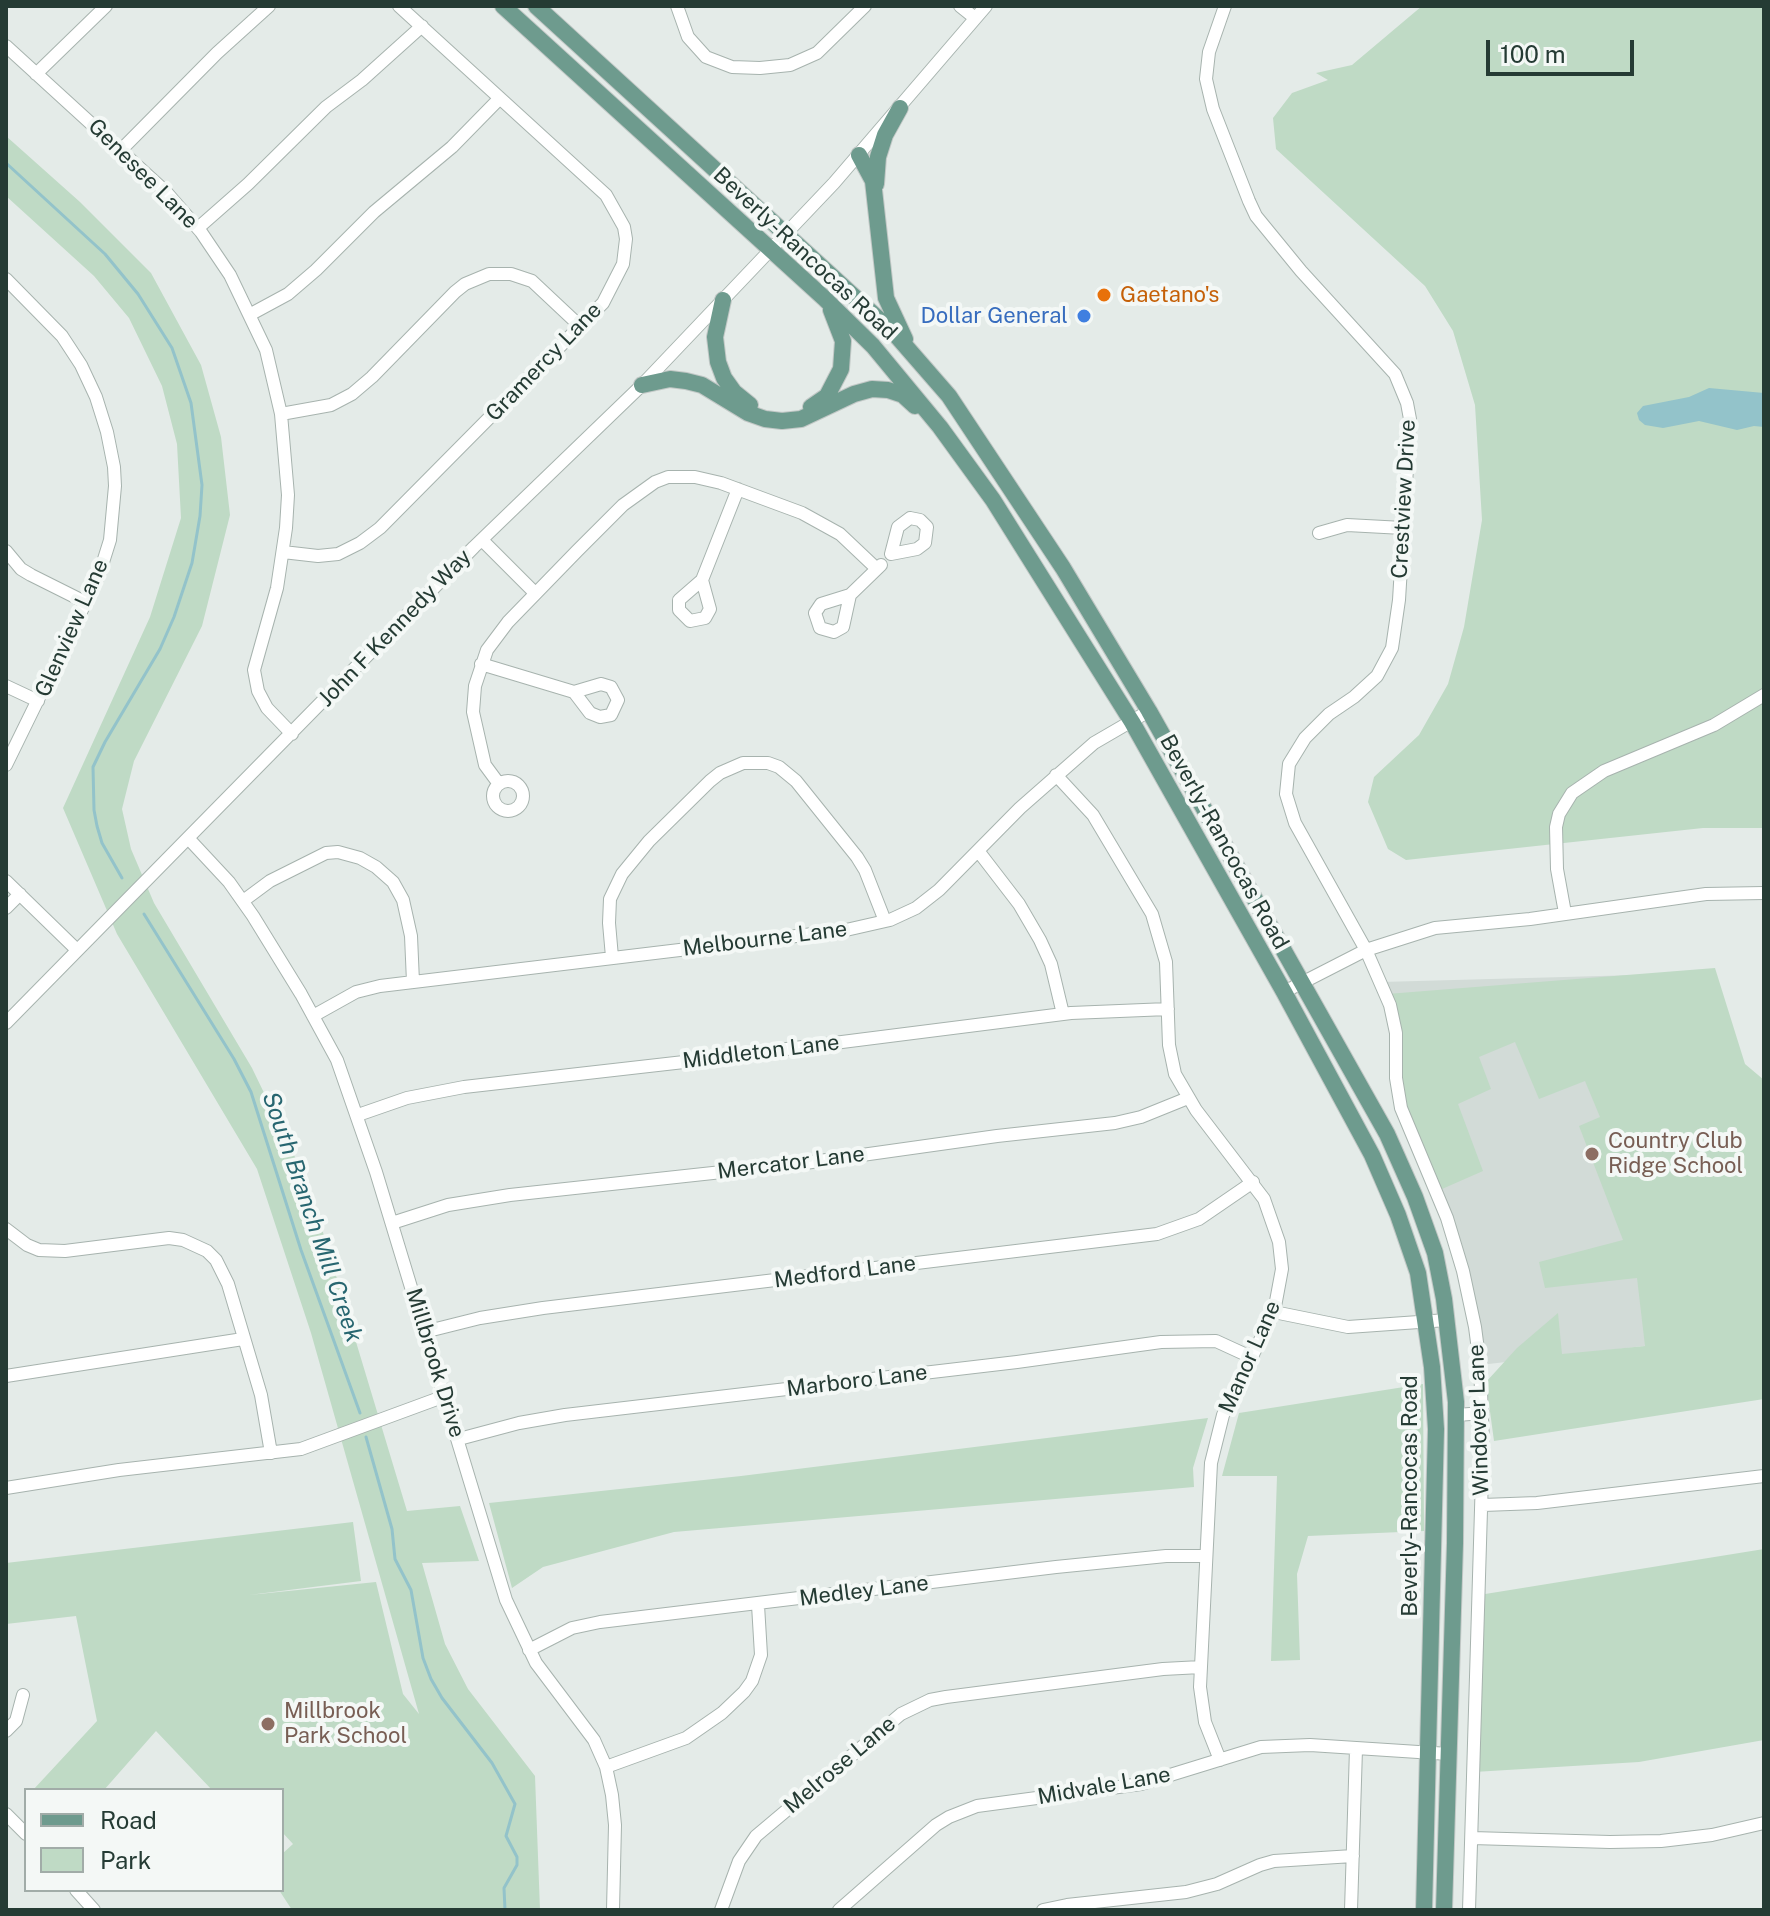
<!DOCTYPE html>
<html>
<head>
<meta charset="utf-8">
<style>
  body { margin:0 }
  #map { position:relative; width:1770px; height:1916px; overflow:hidden; background:#e4ebe8; font-family:"Public Sans",sans-serif }
  canvas { display:block }
  .frame { position:absolute; inset:0; border:8px solid #253b34; pointer-events:none }
  .legend { position:absolute; left:24px; top:1788px; width:260px; height:104px; box-sizing:border-box; background:#f4f8f6; border:2px solid #a1aca8; margin:0; padding:10px 14px; list-style:none; font-size:24px; color:#253b34 }
  .legend li { display:flex; align-items:center; gap:16px; height:40px }
  .legend b { width:40px; border:2px solid #a1aca8 }
  .scale { position:absolute; left:1486px; top:40px; width:148px; height:36px; box-sizing:border-box; border:4px solid #253b34; border-top:0; padding-left:10px; font-size:24px; line-height:28px; white-space:nowrap; color:#253b34; -webkit-text-stroke:6px #f4f8f6; paint-order:stroke }
</style>
</head>
<body>
<div id="map">
<canvas width="1770" height="1916"></canvas>
<div class="frame"></div>
<ul class="legend">
<li><b style="height:10px;background:#6e9b8e"></b>Road</li>
<li><b style="height:22px;background:#bfdac5"></b>Park</li>
</ul>
<div class="scale">100 m</div>
</div>
<script>
const c = document.querySelector('canvas').getContext('2d');
c.lineJoin = 'round';
function fill(path, color) { c.fillStyle = color; c.fill(path, 'evenodd'); }
const shape = rows => new Path2D(rows.map(r => 'M' + r).join(''));
function stroke(path, color, width, dash) { c.strokeStyle = color; c.lineWidth = width; c.lineCap = dash ? 'butt' : 'round'; c.setLineDash(dash || []); c.stroke(path); }
function write(font, color, halo, rows, align = 'center') {
  c.font = font + ' "Public Sans",sans-serif'; c.lineWidth = 8; c.setLineDash([]); c.textBaseline = 'middle'; c.strokeStyle = halo; c.fillStyle = color; for (const [text, x, y, turn = 0] of rows) {
    c.save(); c.translate(x, y); c.rotate((+turn || 0) * Math.PI / 180); c.textAlign = isNaN(turn) ? turn : align; if (halo) c.strokeText(text, 0, 0); c.fillText(text, 0, 0); c.restore();
  }
}
const built = shape([
  [1710,973,1764,1332,1480,1365,1475,1327,1381,982]
]);
const green = shape([
  [1422,6,1764,6,1764,828,1703,828,1406,860,1388,849,1368,802,1374,777,1419,735,1448,684,1464,627,1482,520,1475,405,1453,331,1425,286,1276,149,1273,118,1292,93,1328,80,1316,73,1352,65],
  [6,136,80,202,151,273,201,365,221,437,230,515,202,626,134,761,122,809,131,849,154,903,252,1068,309,1186,407,1511,460,1506,479,1561,422,1563,445,1644,468,1689,535,1776,540,1910,292,1910,279,1890,282,1890,282,1854,293,1844,282,1832,282,1790,212,1790,156,1731,104,1790,33,1790,97,1721,76,1616,6,1624,6,1563,353,1522,361,1581,249,1595,376,1582,403,1694,419,1714,311,1333,257,1169,117,934,63,808,150,617,181,518,177,444,162,386,129,318,94,276,6,196],
  [1715,968,1745,1064,1764,1080,1764,1399,1494,1441,1486,1382,1517,1348,1558,1313,1562,1354,1645,1346,1637,1278,1545,1288,1539,1262,1623,1240,1579,1126,1600,1117,1585,1081,1539,1099,1515,1042,1479,1057,1491,1089,1458,1104,1483,1171,1442,1189,1399,1101,1387,994],
  [1423,1384,1424,1531,1308,1536,1297,1574,1300,1660,1271,1661,1277,1476,1222,1476,1239,1413],
  [1208,1418,1193,1468,1194,1487,674,1532,543,1567,512,1588,489,1503,741,1476],
  [1764,1549,1764,1740,1639,1762,1474,1772,1479,1595]
]);
const water = shape([
  [1709,388,1764,393,1764,427,1754,426,1737,430,1699,421,1663,428,1645,425,1639,420,1637,413,1643,406,1689,397]
]);
const stream = shape([
  [6,163,105,254,138,294,172,348,191,403,202,485,200,516,192,563,174,617,160,649,105,742,93,767,94,810,97,826,102,843,122,878],
  [144,914,234,1059,251,1092,301,1250,360,1413],
  [366,1437,392,1529,395,1559,411,1590,423,1658,431,1679,442,1698,492,1763,515,1804,506,1836,517,1857,517,1865,504,1888,505,1910]
]);
const minor = shape([
  [677,6,688,37,706,57,732,67,760,68,790,65,817,53,865,6],
  [960,6,975,18],
  [1225,6,1209,52,1206,79,1213,109,1249,201,1256,216,1301,271,1395,374,1407,403,1410,419,1399,600,1392,648,1377,676,1354,697,1329,714,1305,738,1289,764,1286,794,1295,823,1366,950,1390,1005,1396,1033,1396,1078,1401,1108,1447,1218,1463,1271,1475,1327,1480,1365,1483,1443,1469,1910],
  [6,46,167,193,201,232,230,275,266,350,281,414,288,495,286,528,277,588,254,670,258,691,267,708,292,734],
  [36,74,106,6],
  [121,150,217,53,269,6],
  [198,228,248,184,326,107,362,80,422,26],
  [6,279,62,336,81,365,96,397,107,432,114,467,115,486,110,540,99,575,6,765],
  [251,314,288,294,316,270,374,212,452,147,500,98],
  [281,414,331,405,352,394,372,377,455,292,465,284,489,274,511,274,532,281,581,327],
  [910,518,920,520,927,527,925,543,917,549,891,554,898,527,910,518],
  [1319,533,1347,525,1403,528],
  [482,540,535,593],
  [6,551,21,569,31,575,87,603],
  [283,552,318,556,338,554,360,543,380,528,603,303,623,264,626,239,624,227,606,195,399,6],
  [702,580,710,609,705,618,690,621,679,610,679,600,702,580],
  [702,580,738,489],
  [850,595,843,627,834,632,820,628,815,613,821,604,850,595],
  [850,595,881,565],
  [481,664,574,692],
  [601,684,611,687,618,700,611,715,600,717,590,713,574,692,601,684],
  [6,686,38,701],
  [1056,775,1093,815,1152,914,1166,962,1169,1045,1175,1074,1196,1110,1264,1199,1279,1242,1282,1269,1274,1312,1223,1415,1211,1463,1200,1687,1205,1722,1220,1760],
  '493 796a15 15 0 1 1 30 0a15 15 0 1 1-30 0Z',
  [499,784,485,765,473,712,475,686,487,650,508,622,577,551,623,505,655,482,668,477,695,477,721,483,802,513,840,534,877,569],
  [188,838,229,882,253,916,301,994,337,1060,376,1172,506,1600,536,1663,594,1740,606,1767,612,1795,615,1825,613,1910],
  [979,852,1019,904,1040,940,1051,964,1063,1014],
  [6,881,77,950],
  [243,901,270,881,326,853,338,852,360,858,376,867,393,882,403,900,411,936,413,982],
  [6,908,20,894],
  [1565,913,1557,869,1556,827,1559,814,1572,793,1604,771,1714,725,1764,695],
  [612,957,609,923,610,899,622,874,649,841,710,781,720,773,743,763,768,763,779,767,796,781,857,857,865,870,885,921],
  [1284,992,1366,950,1435,928,1530,919,1706,894,1764,893],
  [313,1016,356,992,380,986,846,930,890,920,916,908,939,890,1020,808,1094,743,1149,711],
  [6,1023,474,547,642,385,834,183,986,6],
  [358,1115,407,1098,464,1087,684,1062,1071,1013,1168,1009],
  [392,1223,448,1205,510,1195,805,1163,997,1136,1115,1123,1141,1117,1188,1098],
  [6,1229,27,1245,39,1250,65,1251,169,1238,183,1240,207,1251,216,1260,228,1284,261,1395,271,1453],
  [1274,1312,1348,1327,1447,1320],
  [424,1332,480,1318,543,1308,1157,1234,1199,1219,1253,1182],
  [6,1376,243,1339],
  [1457,1415,1483,1413],
  [459,1439,519,1423,565,1415,1017,1362,1161,1342,1216,1341,1253,1358],
  [6,1488,119,1470,301,1449,445,1396],
  [1483,1505,1537,1503,1764,1476],
  [529,1650,572,1628,600,1622,1056,1567,1166,1556,1206,1556],
  [6,1731,16,1721,23,1695],
  [606,1767,686,1738,722,1713,744,1692,752,1681,761,1655,758,1605],
  [6,1814,26,1834],
  [1472,1838,1610,1842,1661,1841,1712,1835,1764,1823],
  [76,1890,94,1910],
  [721,1910,739,1861,756,1836,901,1714,930,1700,946,1697,1163,1669,1201,1667],
  [839,1910,936,1825,949,1817,977,1806,1141,1784,1261,1747,1310,1745,1449,1754],
  [1043,1910,1067,1905,1186,1892,1217,1884,1260,1865,1274,1861,1353,1856],
  [1351,1910,1356,1749]
]);
const major = shape([
  [503,6,824,298,873,346,940,427,993,500,1132,722,1284,992,1372,1155,1398,1215,1418,1273,1432,1367,1436,1429,1424,1910],
  [536,6,895,334,949,396,1063,568,1149,711,1387,1134,1415,1197,1435,1253,1444,1299,1456,1402,1455,1543,1444,1910],
  [859,155,873,181,886,298,905,339],
  [876,184,878,157,885,135,900,108],
  [723,300,715,337,718,362,724,378,734,392,750,405],
  [642,385,670,379,686,381,702,385,748,413,765,419,782,421,801,419,854,394,872,389,888,390,903,395,915,406],
  [811,407,827,396,841,369,843,341,831,310]
]);
const markers = [
  [1104,295,8,"#e8710a"],
  [1084,316,8,"#3f7fe0"],
  [1592,1154,8,"#8d6e63"],
  [268,1724,8,"#8d6e63"]
];
const streetNames = [
  ["Genesee Lane",143,174,45],
  ["Beverly-Rancocas Road",805,254,43],
  ["Gramercy Lane",544,362,-46],
  ["Crestview Drive",1404,499,-87],
  ["Glenview Lane",72,628,-66],
  ["John F Kennedy Way",395,628,-46],
  ["Beverly-Rancocas Road",1224,842,61],
  ["Melbourne Lane",765,939,-7],
  ["Middleton Lane",761,1052,-7],
  ["Mercator Lane",791,1163,-7],
  ["Medford Lane",845,1272,-7],
  ["Manor Lane",1250,1357,-66],
  ["Millbrook Drive",435,1363,73],
  ["Marboro Lane",857,1381,-7],
  ["Windover Lane",1479,1420,-92],
  ["Beverly-Rancocas Road",1410,1496,-90],
  ["Medley Lane",864,1591,-7],
  ["Melrose Lane",840,1765,-40],
  ["Midvale Lane",1104,1786,-10]
];
const foodNames = [
  ["Gaetano's",1120,295]
];
const shopNames = [
  ["Dollar General",1068,316]
];
const educationNames = [
  ["Country Club",1608,1141],
  ["Ridge School",1608,1166],
  ["Millbrook",284,1711],
  ["Park School",284,1736]
];
const waterNames = [
  ["South Branch Mill Creek",312,1217,71]
];
fill(built, '#d2dbd7');
fill(green, '#bfdac5');
fill(water, '#93c3ca');
stroke(stream, '#93c3ca', 3);
stroke(minor, '#a7b3ae', 14);
stroke(major, '#c2c8c6', 18);
stroke(minor, '#fff', 12);
stroke(major, '#6e9b8e', 16);
for (const [x, y, r, color] of markers) { const dot = new Path2D(); dot.arc(x, y, r, 0, 2 * Math.PI); c.fillStyle = color; c.fill(dot); stroke(dot, '#f4f8f6', 3); }
write('22px', '#253b34', '#f4f8f6', streetNames);
write('22px', '#c56008', '#f4f8f6', foodNames, 'left');
write('22px', '#366cbe', '#f4f8f6', shopNames, 'right');
write('22px', '#785e54', '#f4f8f6', educationNames, 'left');
write('italic 24px', '#276670', '#f4f8f6', waterNames);
</script>
</body>
</html>
